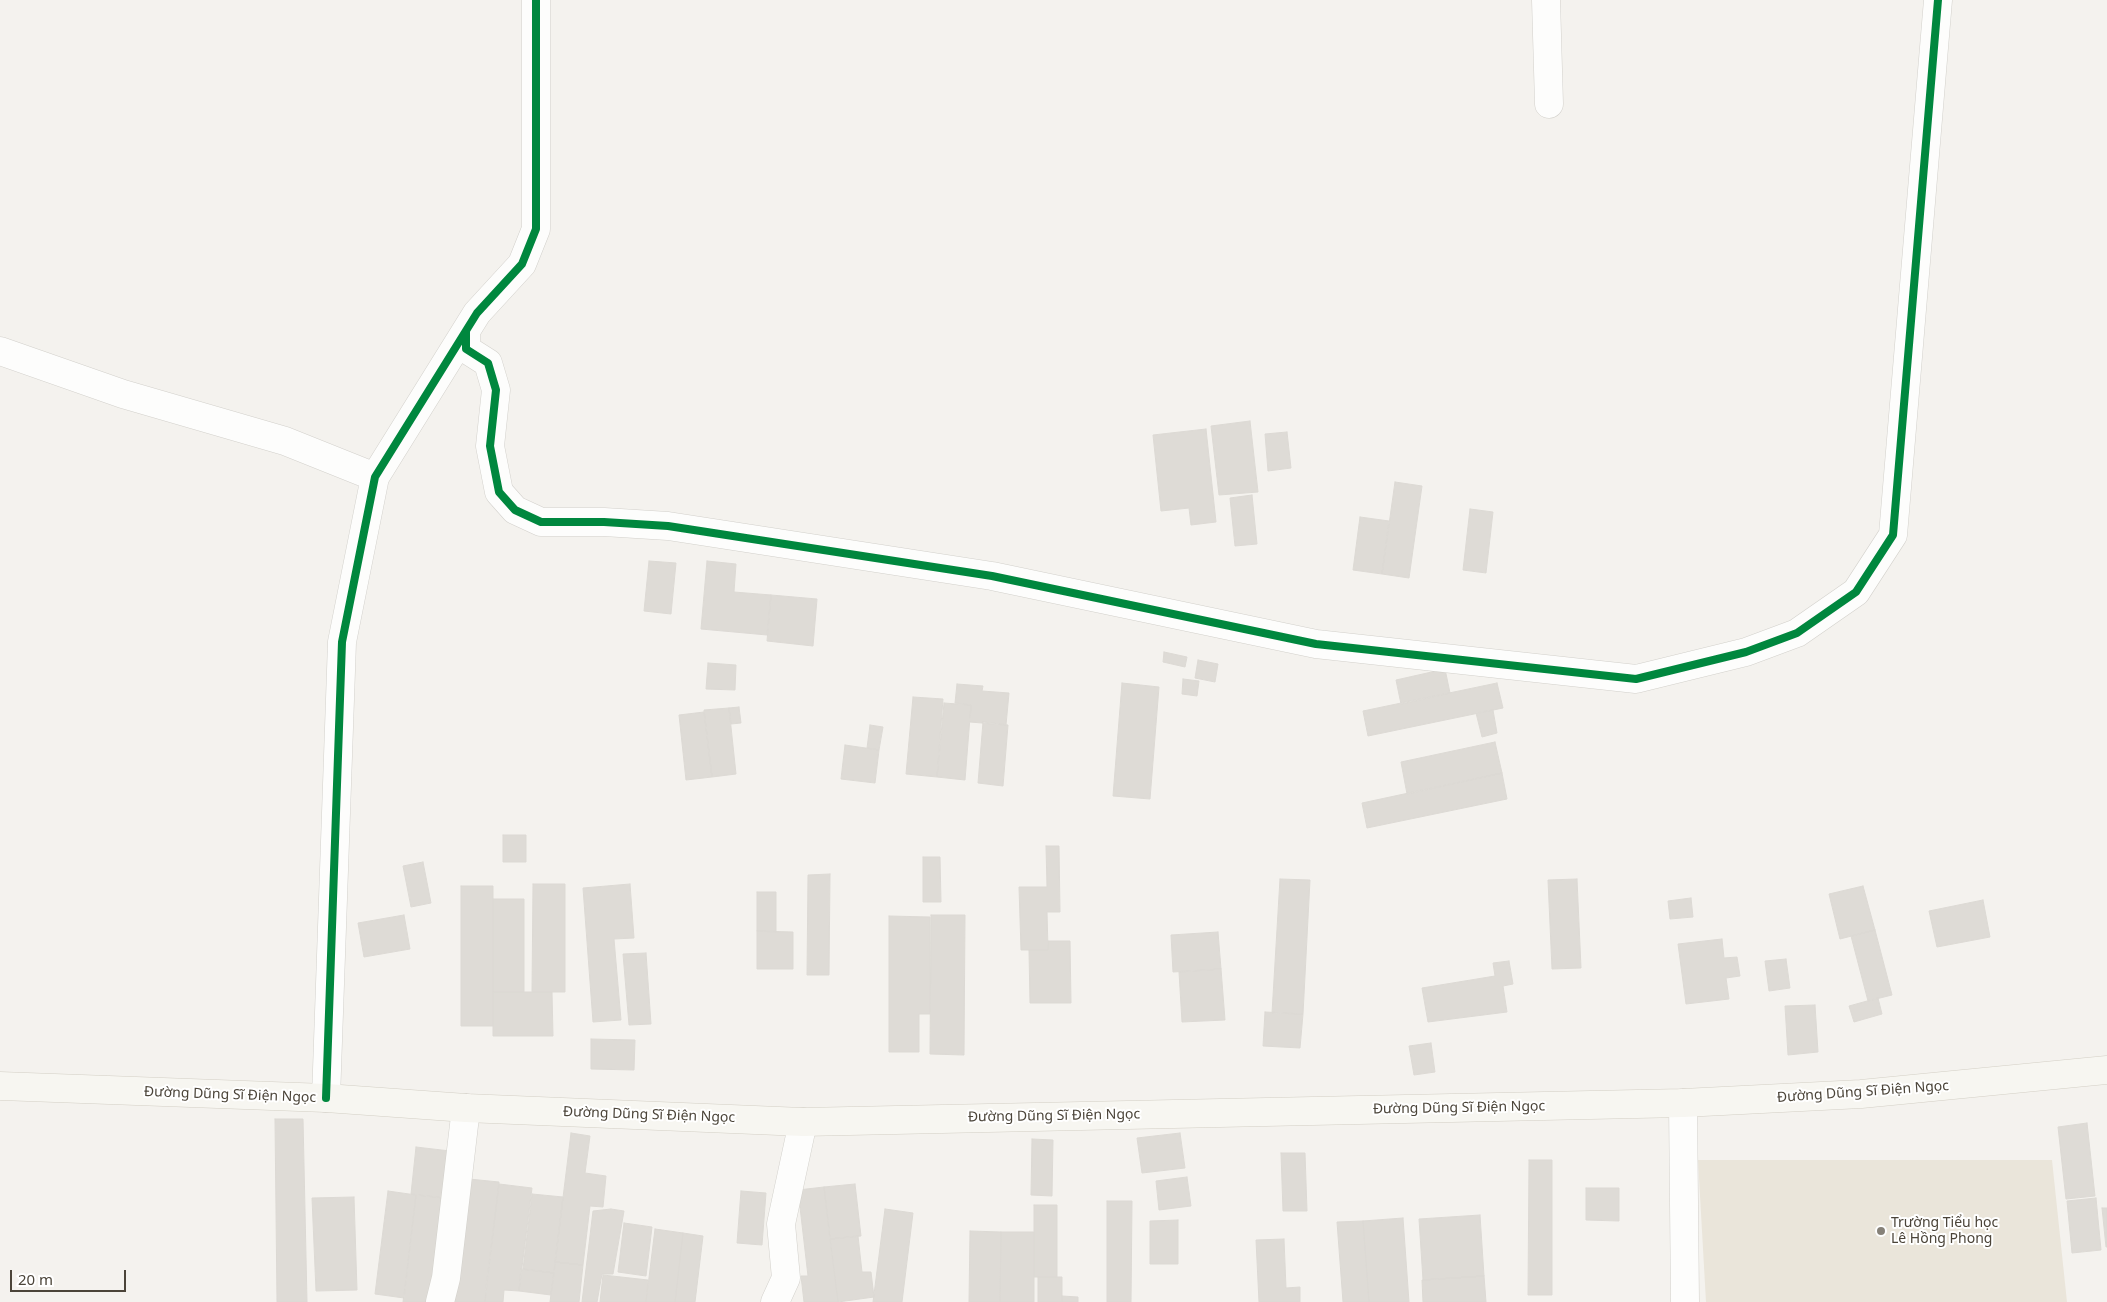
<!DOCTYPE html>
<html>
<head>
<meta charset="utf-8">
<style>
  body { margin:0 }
  #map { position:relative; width:2107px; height:1302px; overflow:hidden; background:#f4f2ee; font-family:"Noto Sans",sans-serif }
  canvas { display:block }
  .scale { position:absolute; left:10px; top:1270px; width:116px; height:22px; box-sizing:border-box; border:2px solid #4b4439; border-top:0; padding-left:6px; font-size:15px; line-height:18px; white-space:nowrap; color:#4b4439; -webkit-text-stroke:4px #fff; paint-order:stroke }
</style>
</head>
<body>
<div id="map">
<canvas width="2107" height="1302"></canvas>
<div class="scale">20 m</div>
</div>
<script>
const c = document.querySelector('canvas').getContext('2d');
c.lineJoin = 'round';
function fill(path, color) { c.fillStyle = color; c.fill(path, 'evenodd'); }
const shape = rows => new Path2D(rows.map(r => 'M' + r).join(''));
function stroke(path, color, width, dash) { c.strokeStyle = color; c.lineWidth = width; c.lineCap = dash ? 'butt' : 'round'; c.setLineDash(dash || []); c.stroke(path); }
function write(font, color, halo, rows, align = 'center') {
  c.font = font + ' "Noto Sans",sans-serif'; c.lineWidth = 4; c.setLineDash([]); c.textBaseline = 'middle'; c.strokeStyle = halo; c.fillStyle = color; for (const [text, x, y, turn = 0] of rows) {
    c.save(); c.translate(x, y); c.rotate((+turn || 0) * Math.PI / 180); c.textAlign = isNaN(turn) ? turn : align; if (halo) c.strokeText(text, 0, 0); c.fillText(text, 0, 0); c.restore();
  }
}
const education = shape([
  [1698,1160,2052,1160,2067,1302,1706,1302]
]);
const building = shape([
  [1250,421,1258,492,1219,495,1211,426,1250,421],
  [1206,429,1216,522,1191,525,1189,508,1161,511,1153,435,1206,429],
  [1287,432,1291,468,1268,471,1265,434,1287,432],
  [1395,482,1422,486,1409,578,1382,574,1395,482],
  [1252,495,1257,544,1235,546,1230,498,1252,495],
  [1470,509,1493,512,1486,573,1463,570,1470,509],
  [1360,517,1389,521,1382,574,1353,570,1360,517],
  [649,561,676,563,671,614,644,611,649,561],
  [707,561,736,564,734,592,771,595,767,635,701,629,707,561],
  [771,595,817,599,813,646,767,641,771,595],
  [1164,652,1187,657,1185,667,1163,662,1164,652],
  [1198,660,1218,664,1215,682,1195,678,1198,660],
  [708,663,736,665,735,690,706,689,708,663],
  [1445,669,1450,693,1401,704,1396,680,1445,669],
  [1183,679,1199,681,1197,696,1182,694,1183,679],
  [1122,683,1159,687,1150,799,1113,796,1122,683],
  [1497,683,1503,708,1368,736,1363,711,1497,683],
  [957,684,983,686,982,691,1009,693,1006,725,970,722,971,705,955,703,957,684],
  [913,697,943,699,937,777,906,774,913,697],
  [944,703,971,705,965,780,937,777,944,703],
  [739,707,741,723,731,724,729,708,739,707],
  [729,708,736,774,712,777,704,710,729,708],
  [1493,710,1497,733,1482,737,1476,713,1493,710],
  [704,712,712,777,686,780,679,715,704,712],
  [983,722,1008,725,1003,786,978,783,983,722],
  [870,725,883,727,879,750,867,748,870,725],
  [1495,742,1502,773,1407,794,1401,762,1495,742],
  [845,745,879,750,875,783,841,779,845,745],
  [1502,773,1507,799,1367,828,1362,803,1502,773],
  [503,835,526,835,526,862,503,862,503,835],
  [1046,846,1059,846,1060,912,1047,912,1048,950,1021,950,1019,887,1047,887,1046,846],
  [923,857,940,857,941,902,923,902,923,857],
  [423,862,431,903,411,907,403,866,423,862],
  [830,874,829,975,807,975,808,875,830,874],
  [1280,879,1310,880,1303,1014,1272,1013,1280,879],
  [1577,879,1581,968,1552,969,1548,880,1577,879],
  [533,884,565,884,565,992,532,992,533,884],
  [630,884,634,938,614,939,621,1020,593,1022,583,888,630,884],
  [461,886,493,886,493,1026,461,1026,461,886],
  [1863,886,1875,930,1840,939,1829,894,1863,886],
  [757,892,776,892,776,932,757,931,757,892],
  [1691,898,1693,917,1670,919,1668,901,1691,898],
  [493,899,524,899,524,992,493,992,493,899],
  [1983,900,1990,937,1937,947,1929,911,1983,900],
  [404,915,410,949,364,957,358,923,404,915],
  [931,915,965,915,964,1055,930,1054,931,915],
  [889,916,930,917,930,1014,919,1014,919,1052,889,1052,889,916],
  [1875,930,1892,995,1868,1001,1851,936,1875,930],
  [757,931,793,932,793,969,757,969,757,931],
  [1218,932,1221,969,1173,972,1171,935,1218,932],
  [1722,939,1724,958,1737,957,1740,976,1726,978,1729,999,1686,1004,1678,944,1722,939],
  [1048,941,1070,941,1071,1003,1030,1003,1029,950,1048,950,1048,941],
  [646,953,651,1024,629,1025,623,954,646,953],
  [1786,959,1790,988,1769,991,1765,961,1786,959],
  [1509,961,1513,984,1503,986,1507,1012,1428,1022,1422,988,1495,976,1493,963,1509,961],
  [1221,969,1225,1020,1182,1022,1179,972,1221,969],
  [493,992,552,992,553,1036,493,1036,493,992],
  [1878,998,1882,1014,1854,1022,1849,1006,1878,998],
  [1815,1005,1818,1052,1788,1055,1785,1006,1815,1005],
  [1265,1012,1303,1014,1300,1048,1263,1046,1265,1012],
  [591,1039,635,1040,634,1070,591,1069,591,1039],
  [1431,1043,1435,1072,1414,1075,1409,1046,1431,1043],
  [275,1119,303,1119,307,1302,277,1302,275,1119],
  [2087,1123,2095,1196,2066,1199,2058,1127,2087,1123],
  [571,1133,590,1136,585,1173,606,1176,603,1207,590,1206,583,1265,555,1262,571,1133],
  [1180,1133,1185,1168,1142,1173,1137,1138,1180,1133],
  [1032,1139,1053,1140,1052,1196,1031,1195,1032,1139],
  [416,1147,450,1151,444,1198,411,1194,416,1147],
  [1281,1153,1305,1153,1307,1211,1283,1211,1281,1153],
  [1529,1160,1552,1160,1552,1295,1528,1295,1529,1160],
  [1187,1177,1191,1206,1159,1210,1156,1181,1187,1177],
  [469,1179,499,1182,485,1302,454,1302,469,1179],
  [499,1184,532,1188,519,1291,504,1290,503,1302,485,1302,486,1288,499,1184],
  [855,1184,861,1236,830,1239,824,1187,855,1184],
  [824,1187,838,1302,804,1302,801,1276,808,1276,798,1190,824,1187],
  [1586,1188,1619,1188,1619,1221,1586,1220,1586,1188],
  [388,1191,416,1195,404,1298,375,1294,388,1191],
  [741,1191,766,1193,762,1245,737,1243,741,1191],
  [532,1194,563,1197,554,1273,523,1269,532,1194],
  [416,1195,444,1198,432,1302,403,1302,416,1195],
  [354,1197,357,1290,316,1291,312,1198,354,1197],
  [2096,1198,2101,1250,2072,1253,2067,1201,2096,1198],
  [1107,1201,1132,1201,1131,1302,1107,1302,1107,1201],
  [1034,1205,1057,1205,1057,1277,1034,1277,1034,1205],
  [2102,1208,2107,1208,2107,1247,2106,1247,2102,1208],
  [611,1209,624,1211,613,1274,602,1274,597,1302,582,1302,593,1211,611,1209],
  [885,1209,913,1213,902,1302,873,1302,885,1209],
  [1480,1215,1484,1276,1423,1280,1419,1219,1480,1215],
  [1403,1218,1409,1302,1369,1302,1363,1221,1403,1218],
  [1178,1220,1178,1264,1150,1264,1150,1221,1178,1220],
  [1363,1221,1369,1302,1343,1302,1337,1222,1363,1221],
  [624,1223,652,1227,646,1276,618,1272,624,1223],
  [655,1229,683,1233,675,1302,646,1302,655,1229],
  [970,1231,1001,1232,1000,1302,969,1302,970,1231],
  [1001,1232,1034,1232,1034,1302,1000,1302,1001,1232],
  [683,1233,703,1236,695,1302,675,1302,683,1233],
  [858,1236,862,1272,871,1272,874,1297,838,1302,830,1239,858,1236],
  [1284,1239,1286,1288,1300,1287,1300,1302,1259,1302,1256,1240,1284,1239],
  [555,1262,583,1265,579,1302,550,1302,555,1262],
  [521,1269,554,1273,551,1295,519,1291,521,1269],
  [603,1275,648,1280,646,1302,600,1302,603,1275],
  [1484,1276,1486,1302,1423,1302,1422,1280,1484,1276],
  [1038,1277,1062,1277,1062,1302,1038,1302,1038,1277],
  [1062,1296,1078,1297,1078,1302,1062,1302,1062,1296]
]);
const minor = shape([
  [1546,0,1549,104],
  [466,332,466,349,488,363,496,390,490,446,499,492,515,510,541,522,604,522,668,526,992,576,1316,644,1636,679,1746,652,1797,633,1856,592,1893,535,1938,0],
  [0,351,123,394,285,441,375,477],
  [326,1098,342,642,375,477,477,313,522,264,536,229,536,0],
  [1683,1103,1685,1302],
  [440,1302,446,1278,466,1108],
  [775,1302,786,1278,781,1224,803,1122]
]);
const secondary = shape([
  [0,1086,326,1098,466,1108,803,1122,1683,1103,1861,1094,2107,1070]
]);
const cycleway = shape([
  [466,332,466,349,488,363,496,390,490,446,499,492,515,510,541,522,604,522,668,526,992,576,1316,644,1636,679,1746,652,1797,633,1856,592,1893,535,1938,0],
  [326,1098,342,642,375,477,477,313,522,264,536,229,536,0]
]);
const markers = [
  [1881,1231,5,"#868178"]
];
const streetNames = [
  ["Đường Dũng Sĩ Điện Ngọc",1863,1092,-4],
  ["Đường Dũng Sĩ Điện Ngọc",230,1095,2],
  ["Đường Dũng Sĩ Điện Ngọc",1459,1108,-1],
  ["Đường Dũng Sĩ Điện Ngọc",649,1115,2],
  ["Đường Dũng Sĩ Điện Ngọc",1054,1116,-1]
];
const poiNames = [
  ["Trường Tiểu học",1891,1223],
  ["Lê Hồng Phong",1891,1239]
];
fill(education, '#eae5da');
fill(building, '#dedbd6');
stroke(building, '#dcd9d4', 1);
stroke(minor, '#d2d0cb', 29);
stroke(secondary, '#d3cfc5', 29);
stroke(minor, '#fdfdfc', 28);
stroke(secondary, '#f7f6f1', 28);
stroke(cycleway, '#00873e', 8);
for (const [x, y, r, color] of markers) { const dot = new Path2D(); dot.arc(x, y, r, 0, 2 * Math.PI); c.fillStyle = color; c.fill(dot); stroke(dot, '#fff', 2); }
write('14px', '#4b4439', '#fff', streetNames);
write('14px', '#4b4439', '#fff', poiNames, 'left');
</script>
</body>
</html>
